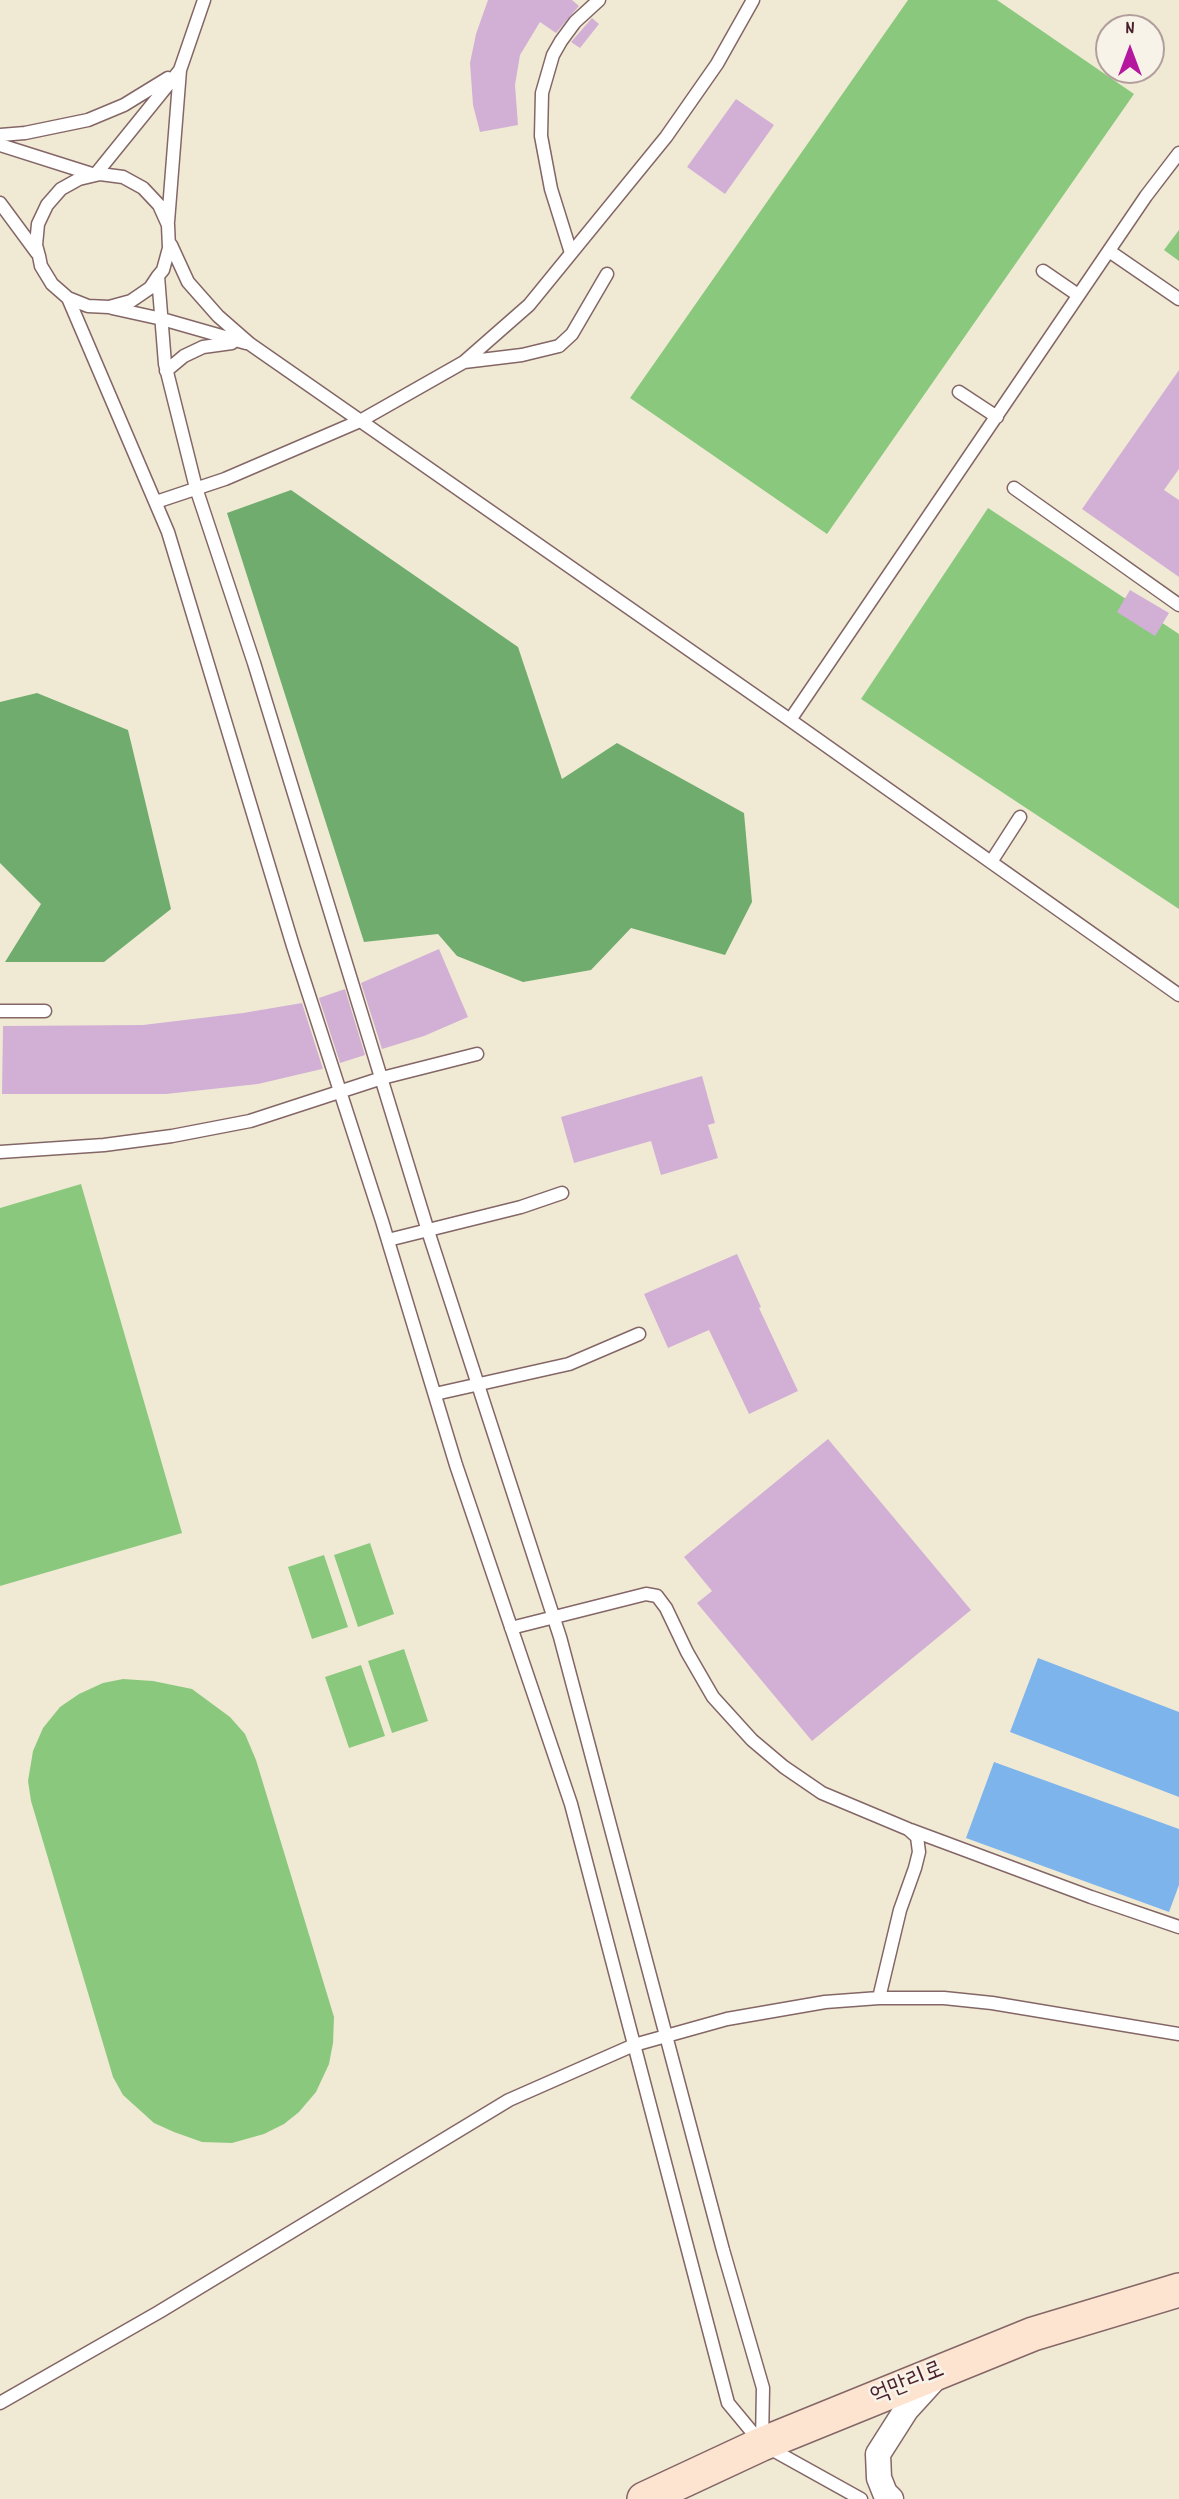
<!DOCTYPE html>
<html>
<head>
<meta charset="utf-8">
<style>
  body { margin:0 }
  #map { position:relative; width:1179px; height:2499px; overflow:hidden; background:#f0ead4; font-family:Dekko,sans-serif }
  canvas { display:block }
  .north { position:absolute; left:1095px; top:14px; width:70px; height:70px; box-sizing:border-box; background:#f7f3e8; border:2px solid #b29e9c; border-radius:50%; rotate:0deg; font-size:19px; font-weight:700; line-height:28px; text-align:center; color:#4a1f2b }
  .north::after { content:''; display:block; margin:auto; width:24px; height:32px; background:#b5179e; clip-path:polygon(50% 0,100% 100%,50% 72%,0 100%) }
</style>
</head>
<body>
<div id="map">
<canvas width="1179" height="2499"></canvas>
<div class="north">N</div>
</div>
<script>
const c = document.querySelector('canvas').getContext('2d');
c.lineJoin = 'round';
function fill(path, color) { c.fillStyle = color; c.fill(path, 'evenodd'); }
const shape = rows => new Path2D(rows.map(r => 'M' + r).join(''));
function stroke(path, color, width, dash) { c.strokeStyle = color; c.lineWidth = width; c.lineCap = dash ? 'butt' : 'round'; c.setLineDash(dash || []); c.stroke(path); }
function write(font, color, halo, rows, align = 'center') {
  c.font = font + ' Dekko,"Poor Story",sans-serif'; c.lineWidth = 5; c.setLineDash([]); c.textBaseline = 'middle'; c.strokeStyle = halo; c.fillStyle = color; for (const [text, x, y, turn = 0] of rows) {
    c.save(); c.translate(x, y); c.rotate((+turn || 0) * Math.PI / 180); c.textAlign = isNaN(turn) ? turn : align; if (halo) c.strokeText(text, 0, 0); c.fillText(text, 0, 0); c.restore();
  }
}
const green = shape([
  [908,0,997,0,1134,94,827,534,630,398],
  [1179,230,1179,261,1164,250],
  [988,508,1179,634,1179,909,861,699],
  [81,1184,182,1533,0,1586,0,1208],
  [370,1543,394,1614,358,1627,334,1555],
  [324,1555,348,1627,312,1639,288,1567],
  [404,1649,428,1721,392,1733,368,1661],
  [361,1665,385,1736,349,1748,325,1677],
  [123,1679,153,1681,192,1689,230,1717,245,1734,256,1760,334,2017,333,2043,329,2064,316,2092,299,2112,284,2124,264,2134,232,2143,202,2142,174,2132,154,2123,123,2095,113,2077,31,1801,28,1781,33,1751,43,1728,60,1707,79,1694,103,1683]
]);
const forest = shape([
  [291,490,518,647,562,779,617,743,744,813,752,902,725,955,631,928,591,970,523,982,457,956,438,934,364,942,227,513],
  [37,693,128,730,171,909,104,962,5,962,41,904,0,863,0,702]
]);
const water = shape([
  [1038,1658,1179,1712,1179,1797,1010,1732],
  [994,1762,1179,1829,1179,1885,1169,1912,966,1838]
]);
const building = shape([
  [488,0,572,0,579,6,556,33,540,22,520,55,515,85,518,125,480,132,473,105,470,63,476,34],
  [592,18,599,24,580,48,571,42],
  [736,99,774,125,725,194,687,167],
  [1179,370,1179,469,1164,490,1179,500,1179,577,1082,509],
  [1130,590,1169,613,1155,636,1117,612],
  [439,949,468,1017,424,1036,382,1049,361,983],
  [345,989,365,1055,340,1063,319,998],
  [302,1003,323,1069,322,1069,258,1084,166,1094,2,1094,3,1026,143,1025,243,1013],
  [702,1076,715,1123,708,1125,718,1158,661,1175,651,1141,574,1163,561,1117],
  [737,1254,761,1307,759,1308,798,1391,749,1414,709,1330,668,1348,644,1294],
  [828,1439,971,1610,812,1741,697,1603,712,1591,684,1557]
]);
const lane = shape([
  [0,135,25,133,88,120,124,105,168,78],
  [0,145,95,175,180,70],
  [0,203,37,253],
  [168,222,180,70,204,0],
  [171,245,188,282,218,316,250,344,790,720,1179,995],
  [1109,251,1179,299],
  [571,253,551,189,541,136,542,93,553,55,561,41,575,22,599,0],
  [1043,271,1078,295],
  [158,276,150,288,131,301,109,307,88,306,68,298,52,284,41,266,39,256,36,245,38,224,47,205,61,189,79,179,100,174,123,177,143,188,159,205,168,225,169,248,163,270,158,276,165,364,196,488,254,663,428,1231,560,1637,723,2250,763,2388,762,2441],
  [68,298,168,532,293,946,382,1221,456,1465,571,1804,728,2403,762,2444,861,2499],
  [112,308,162,319,246,343],
  [464,362,522,355,559,346,572,334,607,274],
  [166,371,184,356,203,347,232,343],
  [959,392,997,417],
  [1014,488,1179,605],
  [156,502,225,479,360,421,464,362,529,305,666,137,717,64,753,0],
  [790,720,1146,196,1179,153],
  [991,862,1020,817],
  [0,1011,45,1011],
  [0,1152,104,1145,172,1136,250,1121,382,1078,477,1054],
  [388,1240,521,1207,562,1193],
  [435,1394,569,1364,639,1334],
  [511,1628,646,1594,657,1596,666,1608,687,1652,713,1697,752,1740,784,1767,822,1793,908,1829,917,1837,919,1852,915,1868,900,1910,879,1998],
  [911,1830,1091,1897,1179,1927],
  [0,2403,159,2312,509,2100,634,2045,727,2019,825,2002,879,1998,944,1998,992,2003,1179,2034]
]);
const street = shape([
  [891,2499,885,2493,879,2478,878,2454,906,2410,937,2376]
]);
const secondary = shape([
  [644,2499,762,2444,1033,2334,1179,2290]
]);
const streetNames = [
  ["억만리로",908,2385,-22]
];
fill(green, '#8ac87e');
fill(forest, '#6fac6d');
fill(water, '#7eb4ec');
fill(building, '#d2b0d6');
stroke(lane, '#846666', 15);
stroke(street, '#846666', 27);
stroke(secondary, '#846666', 36);
stroke(lane, '#fff', 12);
stroke(street, '#fff', 24);
stroke(secondary, '#fde4d1', 33);
write('24px', '#4a1f2b', '#f7f3e8', streetNames);
</script>
</body>
</html>
